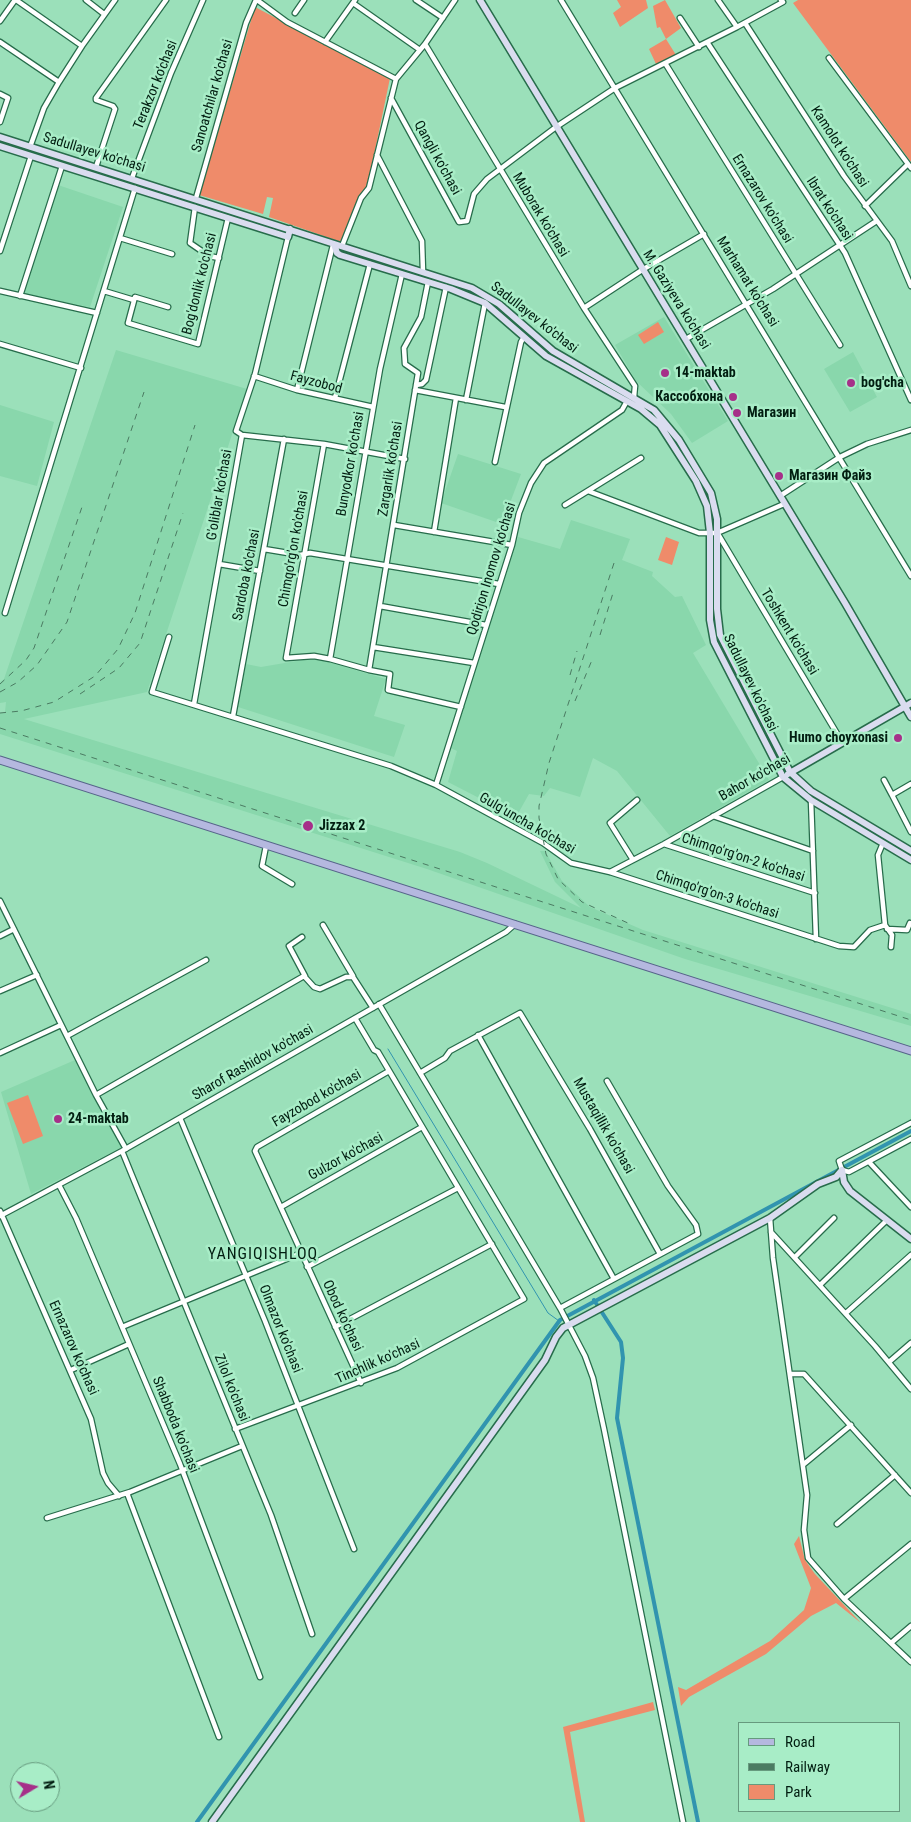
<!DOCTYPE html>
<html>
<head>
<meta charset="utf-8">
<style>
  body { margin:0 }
  #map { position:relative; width:911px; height:1822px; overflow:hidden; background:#9be0ba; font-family:"Roboto Condensed",sans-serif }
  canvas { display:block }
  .legend { position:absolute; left:738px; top:1722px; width:162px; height:90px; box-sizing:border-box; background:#a8edc7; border:1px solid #669a7e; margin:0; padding:6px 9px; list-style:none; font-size:15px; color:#021e11 }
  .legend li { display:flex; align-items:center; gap:10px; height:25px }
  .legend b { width:25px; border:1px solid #669a7e }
  .north { position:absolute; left:10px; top:1762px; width:50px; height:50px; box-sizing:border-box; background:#a8edc7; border:1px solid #669a7e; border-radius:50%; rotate:81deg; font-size:14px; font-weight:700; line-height:20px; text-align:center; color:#021e11 }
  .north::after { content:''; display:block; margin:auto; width:18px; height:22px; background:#a63089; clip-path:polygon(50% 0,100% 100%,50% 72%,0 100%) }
</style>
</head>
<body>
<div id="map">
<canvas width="911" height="1822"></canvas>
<ul class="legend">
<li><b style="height:6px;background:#b5b8df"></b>Road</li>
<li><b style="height:6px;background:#4b7b62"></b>Railway</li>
<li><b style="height:14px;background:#ef8b6a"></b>Park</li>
</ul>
<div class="north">N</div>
</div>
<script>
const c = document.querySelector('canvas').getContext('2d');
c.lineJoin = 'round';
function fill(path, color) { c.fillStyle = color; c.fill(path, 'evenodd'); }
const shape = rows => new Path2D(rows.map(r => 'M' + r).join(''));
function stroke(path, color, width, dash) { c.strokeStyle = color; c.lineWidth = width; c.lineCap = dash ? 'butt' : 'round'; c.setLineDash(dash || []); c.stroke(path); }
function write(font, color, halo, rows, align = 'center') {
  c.font = font + ' "Roboto Condensed",sans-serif'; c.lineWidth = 5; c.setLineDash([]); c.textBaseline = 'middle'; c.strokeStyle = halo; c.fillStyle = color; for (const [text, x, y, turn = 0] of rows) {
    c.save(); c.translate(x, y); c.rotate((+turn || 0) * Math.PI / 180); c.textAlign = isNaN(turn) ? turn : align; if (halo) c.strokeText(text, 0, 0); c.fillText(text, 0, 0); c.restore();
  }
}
const built = shape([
  [58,185,123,207,90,307,22,294],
  [664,317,728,421,692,443,671,414,636,381,615,345],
  [116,350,247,389,147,692,24,719,460,852,487,863,581,908,555,882,540,851,545,851,562,881,590,907,643,930,911,1014,911,1026,685,959,427,869,0,734,0,713,5,712,6,702,0,703,0,682,4,679],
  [853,352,877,397,850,412,824,369],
  [0,405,54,422,37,486,0,476],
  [458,454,521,474,502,524,441,503],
  [571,520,630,539,622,560,653,572,652,576,675,597,682,596,706,645,693,653,769,780,670,836,617,771,593,758,580,797,550,788,544,796,529,794,516,817,448,782,457,751,451,748,518,537,560,549],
  [314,658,386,679,374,716,405,725,394,757,238,707,246,664,261,667],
  [75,1060,122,1147,31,1194,1,1092]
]);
const green = shape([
  [617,0,646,0,648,8,620,27,613,13,621,7],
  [665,0,681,28,666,39,660,27,657,28,653,6],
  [798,0,911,0,911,162,793,3],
  [255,7,390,78,367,189,359,198,341,242,269,217,273,198,267,197,263,214,199,195],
  [666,39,676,55,656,64,649,49],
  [658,322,664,332,644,344,638,335],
  [666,537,679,542,672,565,658,560],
  [28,1095,43,1136,23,1144,7,1103],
  [799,1536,805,1560,815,1574,861,1623,836,1603,811,1616,766,1654,689,1697,681,1706,678,1687,686,1690,770,1641,804,1610,811,1588,794,1544],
  [653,1702,655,1710,570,1732,585,1822,580,1822,563,1727]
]);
const stream = shape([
  [388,1049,548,1313,559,1321]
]);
const canal = shape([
  [594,1300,621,1342,623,1358,617,1418,698,1822],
  [197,1822,560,1320,911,1131]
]);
const street = shape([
  [16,0,82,46],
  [86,0,104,14],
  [257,0,287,22,396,79],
  [416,0,443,18],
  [561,0,911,576],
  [718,0,737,27],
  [353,3,420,50],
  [295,13,304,0],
  [680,18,699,47],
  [0,21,15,0],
  [745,23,844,176,892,241,911,286],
  [0,42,59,82],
  [325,42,355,0],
  [707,42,845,253,911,400],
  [425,44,584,308,635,386,634,397],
  [829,58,911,168],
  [665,63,840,345],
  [0,94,8,98,0,122],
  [391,98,459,222,467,221,474,194,487,179,556,127,615,88,737,27,783,2,781,0],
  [30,147,44,108,59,82,82,46,115,0],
  [377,155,422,241,423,272],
  [96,167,115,109,113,106,96,100,96,98,166,0],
  [132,178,171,73,203,0],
  [196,198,246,23,256,0],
  [865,206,907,165],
  [195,207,190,243,209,256,219,258],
  [120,238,172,254],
  [342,246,361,198,369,188,396,79,425,44,455,0],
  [0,251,31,156],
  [0,291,97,313],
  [104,291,134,300],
  [20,296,62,166],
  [168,307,135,297,128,323,198,344,228,218],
  [584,308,642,270,704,234],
  [686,339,773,289,875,222],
  [0,344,81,368],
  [254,376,297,390,373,407],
  [416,385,422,384,426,380,446,287],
  [297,390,333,245],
  [415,390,505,407],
  [335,398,370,264],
  [466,400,485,303],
  [242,435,324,444,405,459],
  [324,444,286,658,314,656,330,659,369,670,390,674,388,690,461,707],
  [495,462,521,342,524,337],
  [588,491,699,533,717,533,784,504],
  [780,496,840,457,867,444,911,430],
  [565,505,641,458],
  [394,525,512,545],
  [434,532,456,398],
  [718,534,842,742],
  [264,549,300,555,310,553,499,584],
  [219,564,260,571],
  [380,606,486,625],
  [5,613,135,188],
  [169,637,152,692,391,766,436,785,543,843,571,863,610,872,839,946,854,947,870,930,885,925],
  [373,647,474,663],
  [330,659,380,369,402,274],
  [369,670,418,373,405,364,404,348,421,317,428,282],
  [194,704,242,435,236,431,255,374,288,237],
  [233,716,284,439],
  [884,780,892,795],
  [911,784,892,795,911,832],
  [436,785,512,545,519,513,531,483,544,463,622,410,627,401],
  [811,800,816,939],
  [713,816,813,851],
  [883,843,878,855,885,925,892,935,891,947],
  [664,844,815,893],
  [266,846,262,866,292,884],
  [633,860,610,823,637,800],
  [610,872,664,844,783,777],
  [0,901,96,1095,126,1149],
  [323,925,353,976],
  [887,929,907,930,910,923],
  [0,936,14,929],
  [302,937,289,946,305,976],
  [0,991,37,975],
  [379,1004,560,1308,585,1356,593,1378,604,1429,683,1822],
  [478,1035,614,1279],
  [67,1036,206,960],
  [0,1053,61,1025],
  [420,1073,445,1058,450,1051,520,1013,590,1129,660,1254],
  [96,1095,304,976,314,987,320,989,346,977,353,977,373,1008],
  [180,1118,265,1321,354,1549],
  [911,1123,839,1161,842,1170,849,1172,911,1139],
  [122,1151,271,1515,312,1634],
  [869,1162,911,1207],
  [59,1185,76,1218,180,1464,260,1677],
  [281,1207,422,1127],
  [0,1211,91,1419,103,1473,108,1483,119,1496],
  [0,1216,122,1151,506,932,515,924],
  [770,1218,773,1258,807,1495,804,1530,808,1558,844,1599,911,1662],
  [771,1232,875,1346,911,1389],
  [795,1257,834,1218],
  [307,1267,458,1188],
  [820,1285,887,1220],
  [560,1308,698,1234,696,1225,668,1186,607,1081],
  [846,1313,911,1255],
  [122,1327,301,1253],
  [335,1327,492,1244],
  [889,1362,911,1343],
  [71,1370,129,1344],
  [790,1374,804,1374,911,1493],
  [361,1383,255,1151,257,1147,389,1071],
  [235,1429,397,1368,524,1299,378,1052,374,1050,355,1018],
  [804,1464,851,1425],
  [127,1493,219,1737],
  [47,1518,130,1492,242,1446],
  [837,1524,895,1475],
  [844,1599,911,1544],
  [891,1643,911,1626]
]);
const secondary = shape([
  [480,0,845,603,911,717],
  [0,137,472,288,499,304,553,351,654,410,679,440,711,493,717,519,717,609,720,635,790,772,811,791,911,851],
  [0,146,288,237,290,229],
  [334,244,337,253,340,255,451,289,485,303,546,356,641,409,660,425,696,481,707,506,710,533,710,620,714,642,783,777,811,800,911,860],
  [788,774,911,703],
  [842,1170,844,1182,850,1191,911,1239],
  [212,1822,545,1360,556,1337,563,1328,770,1218,818,1184,836,1177,842,1170]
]);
const primary = shape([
  [0,760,911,1051]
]);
const rail = shape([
  [614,563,549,763,539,806,539,818,546,854,558,879,582,902,630,924],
  [600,635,613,593],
  [570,675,577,651],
  [0,684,26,660,34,648,83,504],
  [0,692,18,682,37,665,67,622,144,392],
  [80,694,119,668,140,643,183,513],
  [575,701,592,660],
  [0,713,21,711,54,702,95,676,118,649,135,613,195,425],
  [0,728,911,1020]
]);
const markers = [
  [665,373,5,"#a63089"],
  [851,383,5,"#a63089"],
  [733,397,5,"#a63089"],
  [737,413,5,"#a63089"],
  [779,476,5,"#a63089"],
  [898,738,5,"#a63089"],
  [308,826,6,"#a63089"],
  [58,1119,5,"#a63089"]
];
const streetNames = [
  ["Terakzor ko'chasi",156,85,-68],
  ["Sanoatchilar ko'chasi",213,96,-74],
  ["Kamolot ko'chasi",839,147,57],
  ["Sadullayev ko'chasi",94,153,17],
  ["Qangli ko'chasi",437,158,61],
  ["Ernazarov ko'chasi",762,199,58],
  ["Ibrat ko'chasi",829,209,57],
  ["Muborak ko'chasi",540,215,59],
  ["Marhamat ko'chasi",747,282,58],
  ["Bog'donlik ko'chasi",200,284,-76],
  ["M. Gaziyeva ko'chasi",676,300,58],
  ["Sadullayev ko'chasi",534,318,38],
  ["Fayzobod",316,383,15],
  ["Bunyodkor ko'chasi",351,464,-80],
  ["Zargarlik ko'chasi",391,469,-81],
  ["G'oliblar ko'chasi",220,495,-80],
  ["Chimqo'rg'on ko'chasi",294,549,-80],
  ["Qodirjon Inomov ko'chasi",492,569,-73],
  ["Sardoba ko'chasi",247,575,-79],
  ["Toshkent ko'chasi",789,632,59],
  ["Sadullayev ko'chasi",750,683,64],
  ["Bahor ko'chasi",755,778,-30],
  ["Gulg'uncha ko'chasi",527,824,30],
  ["Chimqo'rg'on-2 ko'chasi",743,858,18],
  ["Chimqo'rg'on-3 ko'chasi",717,895,18],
  ["Sharof Rashidov ko'chasi",253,1063,-30],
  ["Fayzobod ko'chasi",317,1099,-30],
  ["Mustaqillik ko'chasi",603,1126,60],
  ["Gulzor ko'chasi",346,1157,-29],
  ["Obod ko'chasi",342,1316,65],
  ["Olmazor ko'chasi",280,1329,68],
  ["Ernazarov ko'chasi",73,1348,66],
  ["Tinchlik ko'chasi",378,1362,-24],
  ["Zilol ko'chasi",231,1388,68],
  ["Shabboda ko'chasi",175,1425,68]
];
const poiNames = [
  ["14-maktab",675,373],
  ["bog'cha",861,383],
  ["Кассобхона",723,397,"right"],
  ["Магазин",747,413],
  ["Магазин Файз",789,476],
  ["Humo choyxonasi",888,738,"right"],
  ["Jizzax 2",319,826],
  ["24-maktab",68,1119]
];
const quarterNames = [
  ["YANGIQISHLOQ",263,1255]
];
fill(built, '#89d7ac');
fill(green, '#ef8b6a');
stroke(stream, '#3194af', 1);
stroke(canal, '#3194af', 4);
stroke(street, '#276c4b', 7);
stroke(secondary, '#276c4b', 9);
stroke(primary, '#566489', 9);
stroke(street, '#fff', 4.5);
stroke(secondary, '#dadcef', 6);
stroke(primary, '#b5b8df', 7);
stroke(rail, '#4b7b62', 1, [6, 6]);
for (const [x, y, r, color] of markers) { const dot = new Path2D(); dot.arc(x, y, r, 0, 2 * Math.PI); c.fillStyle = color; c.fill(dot); stroke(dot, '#a8edc7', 2); }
write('14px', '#021e11', '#a8edc7', streetNames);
write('bold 14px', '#021e11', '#a8edc7', poiNames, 'left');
c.letterSpacing = '1px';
write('16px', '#021e11', '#a8edc7', quarterNames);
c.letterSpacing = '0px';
</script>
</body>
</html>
